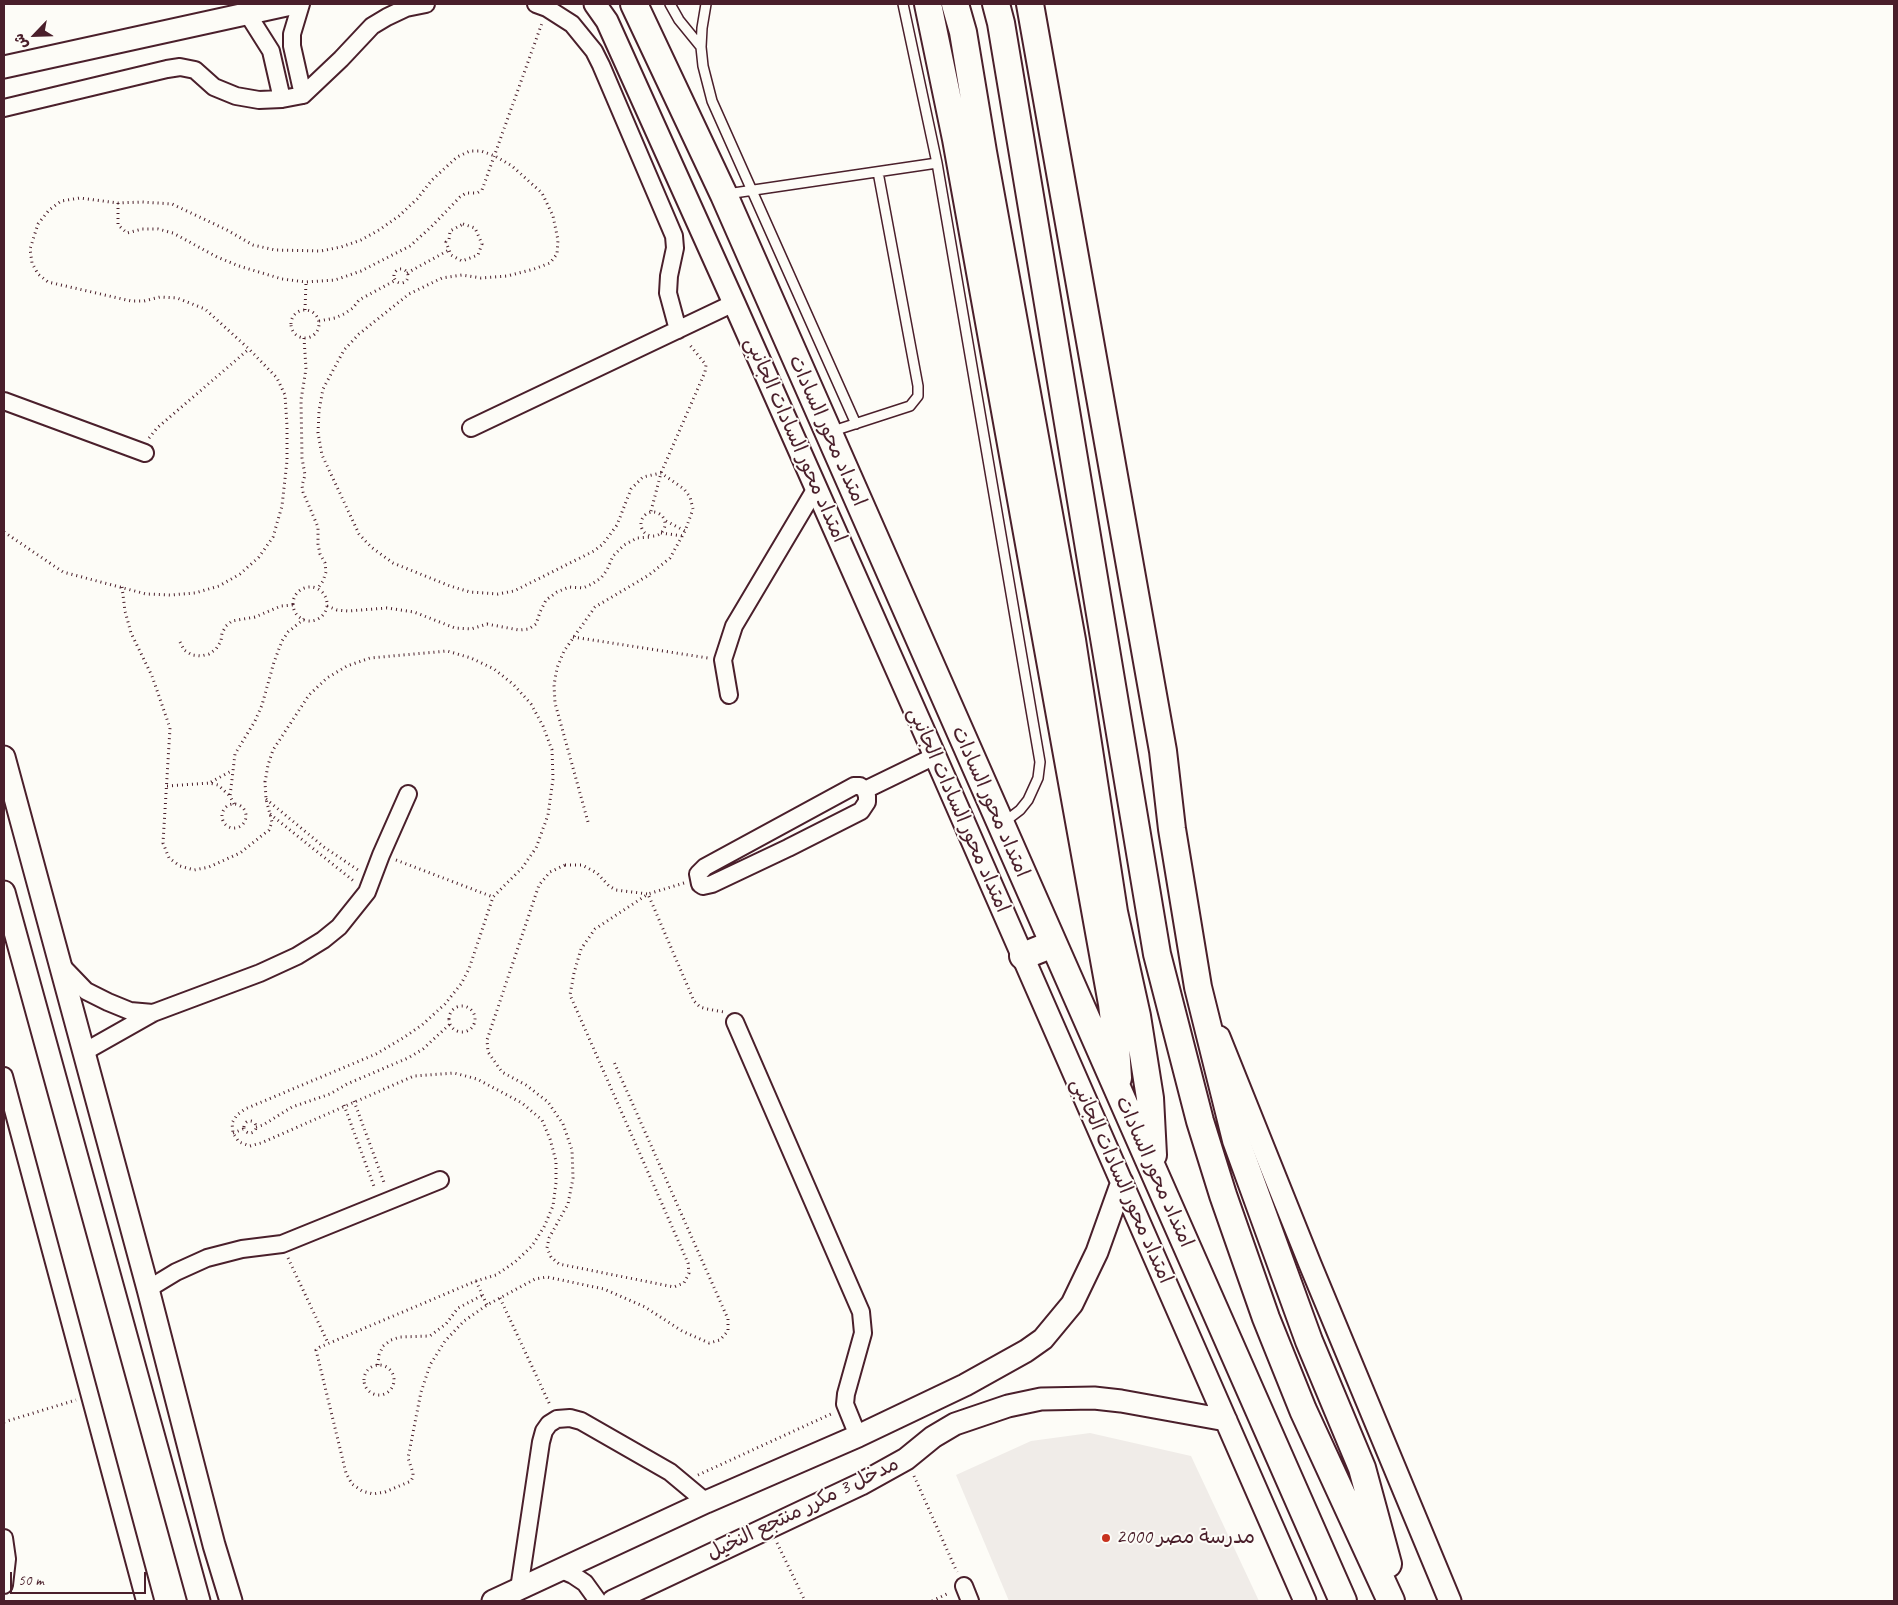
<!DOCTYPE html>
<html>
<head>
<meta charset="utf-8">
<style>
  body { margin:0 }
  #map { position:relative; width:1898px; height:1605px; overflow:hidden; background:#fdfcf7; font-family:Caveat,"Playpen Sans Arabic",sans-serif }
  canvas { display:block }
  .frame { position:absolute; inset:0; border:5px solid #4a1f2b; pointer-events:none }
  .north { position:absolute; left:10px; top:10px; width:50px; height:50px; -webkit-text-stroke:4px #fdfcf7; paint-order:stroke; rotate:246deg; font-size:14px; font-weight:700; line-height:20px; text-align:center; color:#4a1f2b }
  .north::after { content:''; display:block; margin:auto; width:18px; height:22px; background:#4a1f2b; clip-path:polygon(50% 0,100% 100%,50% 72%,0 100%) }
  .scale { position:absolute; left:10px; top:1572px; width:136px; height:22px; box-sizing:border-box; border:2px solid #4a1f2b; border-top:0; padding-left:6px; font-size:15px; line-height:18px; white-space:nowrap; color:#4a1f2b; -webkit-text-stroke:4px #fdfcf7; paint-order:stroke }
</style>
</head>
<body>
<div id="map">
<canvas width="1898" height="1605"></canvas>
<div class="frame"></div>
<div class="north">ش</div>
<div class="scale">50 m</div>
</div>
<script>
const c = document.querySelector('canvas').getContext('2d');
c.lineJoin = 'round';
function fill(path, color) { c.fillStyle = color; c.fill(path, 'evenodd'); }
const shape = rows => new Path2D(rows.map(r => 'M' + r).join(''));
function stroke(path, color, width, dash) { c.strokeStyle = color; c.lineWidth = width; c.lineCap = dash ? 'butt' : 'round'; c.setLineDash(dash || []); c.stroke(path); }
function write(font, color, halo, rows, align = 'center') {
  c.font = font + ' Caveat,"Playpen Sans Arabic",sans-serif'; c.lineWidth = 4; c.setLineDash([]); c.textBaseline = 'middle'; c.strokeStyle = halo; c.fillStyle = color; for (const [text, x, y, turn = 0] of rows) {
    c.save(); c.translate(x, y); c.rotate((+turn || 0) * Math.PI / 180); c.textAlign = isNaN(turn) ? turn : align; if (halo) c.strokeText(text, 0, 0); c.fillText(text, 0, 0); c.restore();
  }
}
const built = shape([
  [1090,1433,1191,1456,1259,1601,1009,1601,956,1475,1031,1441]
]);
const path = shape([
  [118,203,118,225,127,233,142,229,158,229,173,233,217,257,239,266,282,279,306,282,335,280,361,271,410,246,431,227,460,197,466,193,477,193,482,190,542,23],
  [463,224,475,228,482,244,478,255,462,261,451,255,446,242,449,240,450,231,463,224],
  '394 276a7 7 0 1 1 14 0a7 7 0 1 1-14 0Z',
  [407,273,449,250],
  [305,310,306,282],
  '291 324a14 14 0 1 1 28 0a14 14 0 1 1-28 0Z',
  [319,321,335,318,344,314,353,308,359,300,396,280],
  [304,338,306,369,301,400,302,458,305,475,302,486,303,492,318,527,318,544,320,554,325,563,326,572,323,581,318,588],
  [149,438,157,428,249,349],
  [651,511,661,473,705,372,706,365,689,344],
  '641 524a12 12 0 1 1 24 0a12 12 0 1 1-24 0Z',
  [666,521,685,531],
  [4,532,63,572,146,594,171,595,195,593,219,586,240,574,259,557,273,537,282,506,287,461,287,426,285,395,277,378,249,349,205,309,177,298,160,297,144,301,131,301,48,282,38,274,32,263,30,249,38,224,49,210,61,201,80,198,118,203,142,202,172,204,227,230,253,245,275,250,321,251,341,247,361,240,379,230,399,216,417,199,432,180,457,157,470,151,481,151,495,156,512,166,542,193,553,216,558,240,557,254,550,263,534,269,507,276,481,278,462,275,442,278,409,294,359,334,344,350,323,389,319,411,318,433,322,455,359,534,371,547,393,563,450,586,470,592,498,594,514,591,594,551,603,544,617,525,631,489,643,477,661,473,684,489,690,497,693,509,685,531,670,558,649,575,595,607,564,651,557,668,554,685,555,703,588,822],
  [661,533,683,536],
  [122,587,125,611,131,633,152,676,170,728,163,843,169,858,180,866,194,870,209,867,240,853,269,830,272,822,266,799,265,782,268,765,273,750,309,695,327,678,347,666,370,658,447,651,471,658,494,669,514,685,531,704,543,726,552,750,553,779,548,815,536,848,522,868,493,897,469,969,461,984,445,1004,422,1025,403,1038,376,1054,245,1109,237,1115,232,1123,233,1133,239,1142,250,1146,261,1143,414,1076,454,1073,477,1079,522,1103,542,1120,550,1139,556,1161,556,1183,553,1206,544,1227,532,1246,515,1262,496,1275,476,1281,320,1347,316,1350,346,1473,352,1484,362,1491,373,1494,385,1492,411,1481,413,1477,413,1473,408,1458,421,1392,430,1365,445,1341,464,1321,487,1305,535,1279,547,1277,604,1289,645,1307,682,1331,709,1343,720,1340,728,1331,728,1319,614,1062],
  '293 604a17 17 0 1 1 34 0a17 17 0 1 1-34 0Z',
  [327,606,337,610,348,611,387,608,414,612,455,628,471,629,487,624,519,630,529,629,536,624,540,612,546,600,557,592,569,587,583,588,592,584,601,578,607,570,613,556,624,545,637,538,652,537],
  [573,637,708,658],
  [180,642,184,650,192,655,201,656,209,654,216,649,221,641,222,633,226,626,232,621,255,617,281,606,293,605],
  [211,782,233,770],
  [167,786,210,783,218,785,230,796],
  [266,799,324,847,358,870],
  [234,804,230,796,235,754,255,721,262,705,274,662,282,641,288,632,304,619],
  '222 816a12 12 0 1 1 24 0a12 12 0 1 1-24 0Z',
  [270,814,355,882],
  [396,860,493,897],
  [565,865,582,865,597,873,609,886,616,890,648,894,595,929,581,949,574,973,570,995,688,1263,689,1273,684,1283,674,1287,559,1264,551,1257,547,1248,549,1238,568,1204,573,1178,572,1150,563,1124,548,1102,526,1085,502,1072,488,1052,487,1040,539,885,550,872,565,865],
  [684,883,648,894,694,1001,700,1007,707,1009,724,1012],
  '449 1019a13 13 0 1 1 26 0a13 13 0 1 1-26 0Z',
  [354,1101,385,1185],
  [344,1105,375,1189],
  '244 1127a6 6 0 1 1 12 0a6 6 0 1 1-12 0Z',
  [256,1127,263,1125,292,1107,330,1094,347,1084,408,1058,423,1049,450,1024],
  [233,1133,243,1129],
  [288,1258,328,1343],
  [476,1281,487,1305],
  [500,1298,550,1405],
  [378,1365,379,1355,383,1346,391,1340,400,1337,430,1336,446,1324,458,1308,483,1295],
  '364 1380a15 15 0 1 1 30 0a15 15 0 1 1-30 0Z',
  [4,1422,76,1400],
  [698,1475,831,1414],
  [914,1476,957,1572],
  [777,1543,805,1601],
  [932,1601,949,1593]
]);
const service = shape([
  [670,4,679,20,701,47],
  [706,4,702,28,701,47,703,66,712,101,856,424],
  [903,4,937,163,1040,762,1038,778,1028,800,1020,810,1003,823],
  [727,194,937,163],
  [830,432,910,406,918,396,918,386,878,172]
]);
const minor = shape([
  [301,4,292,34,292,46,303,95],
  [536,4,547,8,572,24,594,51,601,65,674,236,675,248,669,276,668,293,678,330],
  [247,13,271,51,282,99],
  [4,108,167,69,180,67,195,70,214,87,236,96,259,100,282,99,303,95,341,59,372,26,387,17,406,8,426,4],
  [4,401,145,453],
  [471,428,734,303],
  [729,695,723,660,734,626,816,488],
  [854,786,860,786,865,790,867,796,867,802,861,811,788,848,712,884,703,886,700,884,698,874,705,867,854,786],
  [865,790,935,756],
  [61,965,86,991,108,1002,130,1011,153,1013],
  [735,1022,861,1312,863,1333,846,1394,845,1404,858,1436],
  [84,1052,153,1013,260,973,297,956,323,940,339,927,367,892,381,855,408,794],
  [4,1076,145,1601],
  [148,1289,176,1272,207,1258,242,1249,282,1244,440,1180],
  [4,1538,7,1559,4,1585],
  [559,1569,573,1575,585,1583,598,1601],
  [964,1586,970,1601],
  [519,1589,541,1442,544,1431,549,1424,557,1419,570,1418,581,1421,670,1472,706,1502]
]);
const tertiary = shape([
  [595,4,607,21,734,303,935,756,1305,1601],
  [4,67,291,4],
  [4,757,148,1289,214,1545,231,1601],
  [4,892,199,1601],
  [1219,1037,1310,1264,1450,1601],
  [493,1601,706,1502,858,1436,965,1385,1026,1351,1043,1339,1072,1304,1097,1252,1122,1182],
  [613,1601,861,1484,906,1459,933,1437,955,1424,1008,1406,1041,1399,1094,1398,1121,1401,1226,1420]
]);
const primary = shape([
  [634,4,724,195,1343,1601],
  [928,4,956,139,1112,1004,1115,1029,1118,1078],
  [955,4,963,32,983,152,1072,640,1114,912,1137,1016,1150,1098,1153,1155],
  [996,4,1001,23,1157,954,1200,1121,1223,1195,1266,1318,1303,1410,1391,1601],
  [1030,4,1163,751,1172,829,1198,987,1236,1140,1309,1341,1362,1468,1388,1564],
  [1023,956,1053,944]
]);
const markers = [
  [1106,1538,5,"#c8321e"]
];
const streetNames = [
  ["امتداد محور السادات",827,431,66],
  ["امتداد محور السادات الجانبى",795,440,66],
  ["امتداد محور السادات",990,802,66],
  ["امتداد محور السادات الجانبى",958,810,66],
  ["امتداد محور السادات",1154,1172,66],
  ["امتداد محور السادات الجانبى",1121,1181,66],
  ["مدخل 3 مكرر منتجع النخيل",803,1509,-26]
];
const poiNames = [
  ["مدرسة مصر 2000",1116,1538]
];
fill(built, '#f0ece8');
stroke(service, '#4a1f2b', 12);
stroke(minor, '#4a1f2b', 20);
stroke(tertiary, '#4a1f2b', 25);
stroke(primary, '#4a1f2b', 30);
stroke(path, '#4a1f2b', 3, [1, 4]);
stroke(service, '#fdfcf7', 9);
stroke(minor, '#fdfcf7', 16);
stroke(tertiary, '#fdfcf7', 21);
stroke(primary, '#fdfcf7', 26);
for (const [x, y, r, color] of markers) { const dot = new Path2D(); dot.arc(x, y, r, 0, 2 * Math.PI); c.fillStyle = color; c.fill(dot); stroke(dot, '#fdfcf7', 2); }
write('20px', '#4a1f2b', '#fdfcf7', streetNames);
write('20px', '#4a1f2b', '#fdfcf7', poiNames, 'left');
</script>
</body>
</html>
